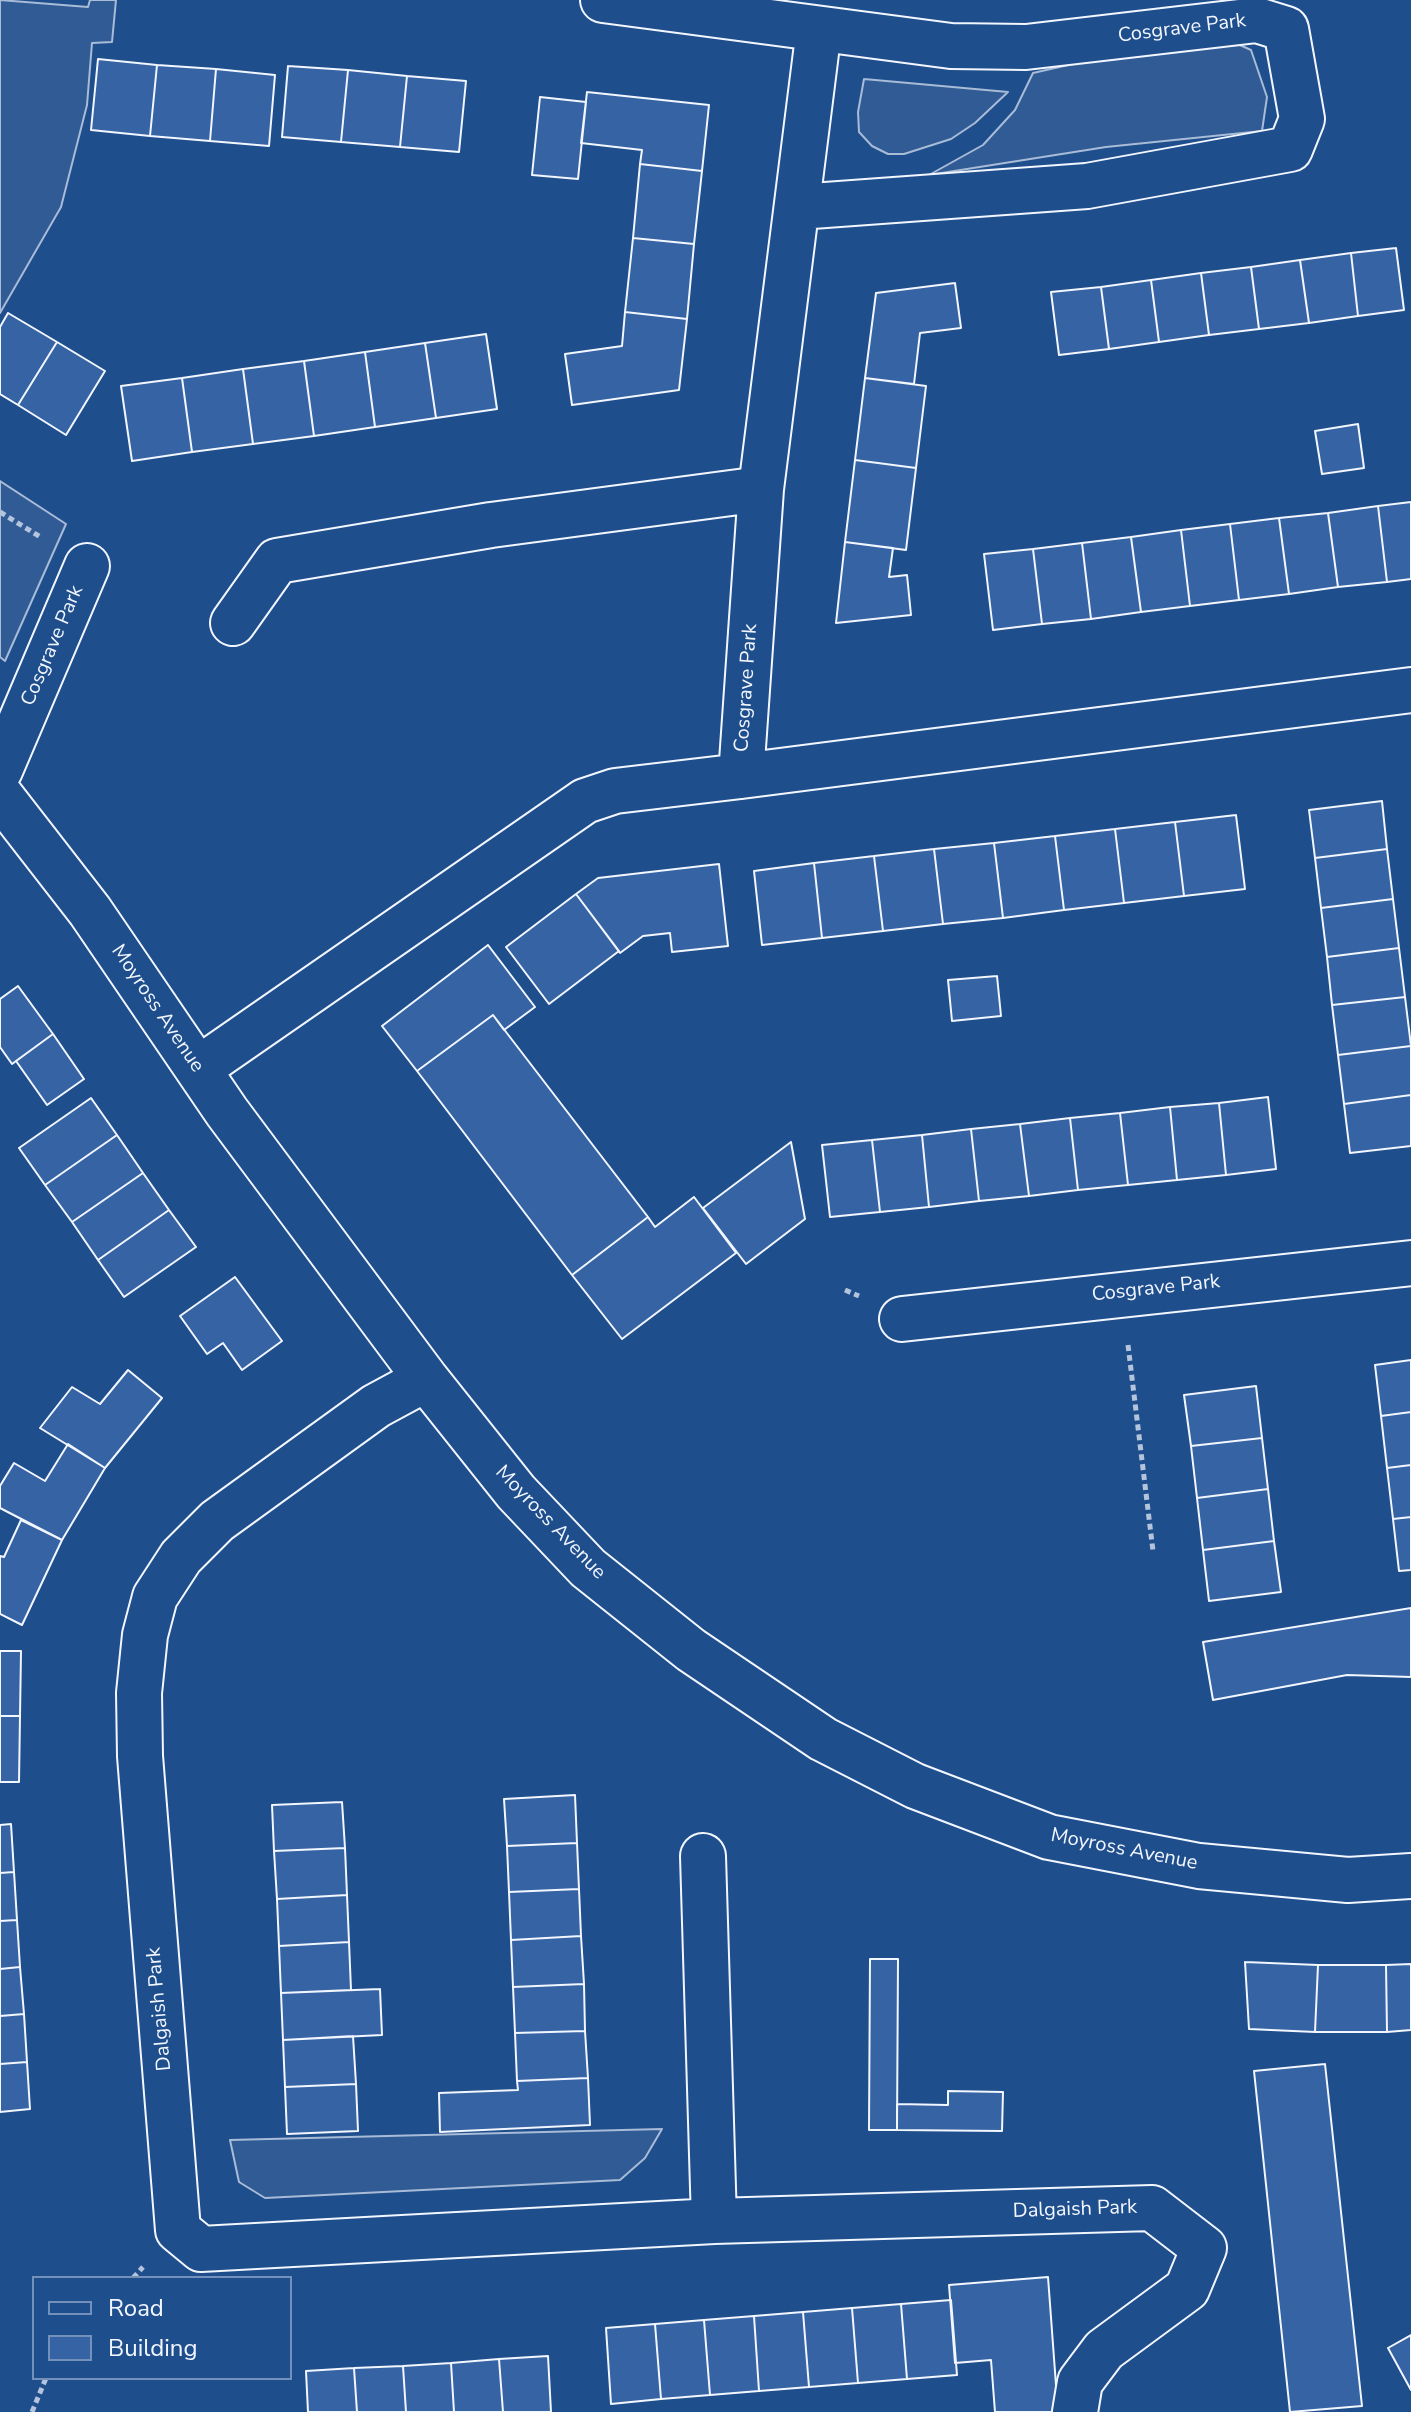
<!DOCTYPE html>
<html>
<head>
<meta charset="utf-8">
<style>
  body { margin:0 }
  #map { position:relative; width:1411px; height:2412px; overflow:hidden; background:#1f4e8c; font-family:"Nunito Sans",sans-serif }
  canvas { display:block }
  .legend { position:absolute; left:32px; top:2276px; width:260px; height:104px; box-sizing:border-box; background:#1f4e8c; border:2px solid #7391ba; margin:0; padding:10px 14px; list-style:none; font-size:24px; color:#f2f6ff }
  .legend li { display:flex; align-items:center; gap:16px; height:40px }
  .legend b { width:40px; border:2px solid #7391ba }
</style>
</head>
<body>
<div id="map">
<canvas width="1411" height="2412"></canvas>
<ul class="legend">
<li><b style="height:10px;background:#1f4e8c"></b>Road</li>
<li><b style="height:22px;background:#3563a3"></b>Building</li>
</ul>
</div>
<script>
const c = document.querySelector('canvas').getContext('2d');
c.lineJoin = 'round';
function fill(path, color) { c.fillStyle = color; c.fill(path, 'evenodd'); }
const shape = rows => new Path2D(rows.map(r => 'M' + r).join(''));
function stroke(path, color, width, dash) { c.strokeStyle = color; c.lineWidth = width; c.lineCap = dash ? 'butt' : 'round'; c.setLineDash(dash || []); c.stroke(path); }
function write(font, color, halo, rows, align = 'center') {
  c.font = font + ' "Nunito Sans",sans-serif'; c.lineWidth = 6; c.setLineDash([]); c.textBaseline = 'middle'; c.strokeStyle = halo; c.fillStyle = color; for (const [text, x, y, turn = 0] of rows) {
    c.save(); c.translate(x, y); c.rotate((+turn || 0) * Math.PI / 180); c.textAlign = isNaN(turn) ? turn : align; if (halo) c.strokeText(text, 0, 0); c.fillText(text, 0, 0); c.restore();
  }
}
const built = shape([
  [0,0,88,7,90,0,116,0,112,42,92,43,87,105,61,207,0,313,0,0],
  [1233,42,1251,50,1267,97,1262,131,1106,147,929,175,983,145,1015,110,1033,73,1086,61,1233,42],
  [864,79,1008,92,975,123,951,139,904,154,888,154,872,146,859,132,858,112,864,79],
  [0,481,66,524,5,661,0,657,0,481],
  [662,2129,645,2158,620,2180,265,2198,239,2182,230,2140,662,2129]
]);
const building = shape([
  [98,59,157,65,150,136,91,130,98,59],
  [157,65,216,69,210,141,150,136,157,65],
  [288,66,348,70,341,142,282,137,288,66],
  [216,69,275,75,269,146,210,141,216,69],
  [348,70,407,76,400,147,341,142,348,70],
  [407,76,466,81,459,152,400,147,407,76],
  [587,92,709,105,702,171,640,164,642,150,581,143,587,92],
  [540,97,586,102,578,179,532,175,540,97],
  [640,164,702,171,694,244,633,238,640,164],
  [633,238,694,244,687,319,625,312,633,238],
  [1396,248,1404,310,1358,316,1351,253,1396,248],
  [1351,253,1358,316,1309,323,1300,260,1351,253],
  [1300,260,1309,323,1259,329,1251,267,1300,260],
  [1251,267,1259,329,1209,335,1201,273,1251,267],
  [1201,273,1209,335,1159,342,1151,280,1201,273],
  [1151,280,1159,342,1109,349,1101,287,1151,280],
  [955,283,961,328,920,333,914,384,865,378,876,293,955,283],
  [1101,287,1109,349,1059,355,1051,292,1101,287],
  [625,312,687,319,679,390,572,405,565,354,622,346,625,312],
  [8,313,57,342,18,405,0,394,0,327,8,313],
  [486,334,497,409,436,418,425,343,486,334],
  [57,342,105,371,66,435,18,405,57,342],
  [425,343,436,418,375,427,365,352,425,343],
  [365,352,375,427,314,436,304,361,365,352],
  [304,361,314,436,253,444,243,369,304,361],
  [243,369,253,444,192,452,182,378,243,369],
  [182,378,192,452,132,461,121,386,182,378],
  [865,378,926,386,916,468,855,460,865,378],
  [1358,424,1364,468,1322,474,1315,431,1358,424],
  [855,460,916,468,906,550,845,542,855,460],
  [1411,502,1411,579,1387,582,1378,506,1411,502],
  [1378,506,1387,582,1338,587,1328,513,1378,506],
  [1328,513,1338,587,1289,594,1279,518,1328,513],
  [1279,518,1289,594,1239,600,1230,524,1279,518],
  [1230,524,1239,600,1190,606,1181,530,1230,524],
  [1181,530,1190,606,1141,612,1131,537,1181,530],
  [1131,537,1141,612,1091,619,1082,543,1131,537],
  [845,542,893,548,889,577,907,575,911,615,836,623,845,542],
  [1082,543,1091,619,1042,624,1033,549,1082,543],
  [1033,549,1042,624,993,630,984,554,1033,549],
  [1382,801,1387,849,1315,858,1309,810,1382,801],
  [1236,815,1245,889,1184,896,1175,822,1236,815],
  [1175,822,1184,896,1124,903,1115,829,1175,822],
  [1115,829,1124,903,1064,910,1055,836,1115,829],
  [1055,836,1064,910,1003,918,994,843,1055,836],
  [994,843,1003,918,943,924,934,849,994,843],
  [934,849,943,924,883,931,874,856,934,849],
  [1387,849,1393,899,1321,908,1315,858,1387,849],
  [874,856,883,931,822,938,814,863,874,856],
  [814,863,822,938,762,945,754,871,814,863],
  [719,864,728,946,672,952,670,933,643,936,620,953,576,894,598,878,719,864],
  [576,894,619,951,549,1004,506,947,576,894],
  [1393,899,1399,948,1327,957,1321,908,1393,899],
  [488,945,535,1007,504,1030,493,1015,417,1071,382,1026,488,945],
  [1399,948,1405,997,1332,1005,1327,957,1399,948],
  [997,976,1001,1016,952,1021,948,980,997,976],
  [18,986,53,1034,12,1064,0,1047,0,999,18,986],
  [1405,997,1411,1046,1338,1055,1332,1005,1405,997],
  [493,1015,648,1217,572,1275,417,1071,493,1015],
  [53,1034,84,1079,47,1105,16,1061,53,1034],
  [1411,1046,1411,1095,1344,1104,1338,1055,1411,1046],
  [1411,1095,1411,1146,1350,1153,1344,1104,1411,1095],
  [1268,1097,1276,1169,1226,1175,1219,1103,1268,1097],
  [91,1098,117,1135,45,1185,19,1148,91,1098],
  [1219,1103,1226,1175,1177,1180,1170,1107,1219,1103],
  [1170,1107,1177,1180,1128,1185,1120,1113,1170,1107],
  [1120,1113,1128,1185,1078,1190,1070,1118,1120,1113],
  [1070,1118,1078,1190,1029,1196,1020,1124,1070,1118],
  [1020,1124,1029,1196,979,1201,971,1129,1020,1124],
  [971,1129,979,1201,929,1207,922,1135,971,1129],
  [117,1135,143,1173,72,1222,45,1185,117,1135],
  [922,1135,929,1207,880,1212,872,1140,922,1135],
  [872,1140,880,1212,830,1217,822,1145,872,1140],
  [791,1142,805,1219,746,1264,703,1208,791,1142],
  [143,1173,169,1210,98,1260,72,1222,143,1173],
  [694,1197,736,1253,622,1339,572,1275,648,1217,655,1227,694,1197],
  [169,1210,196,1247,124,1297,98,1260,169,1210],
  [235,1277,282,1341,242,1370,223,1343,207,1354,180,1316,235,1277],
  [1411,1360,1411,1412,1381,1416,1375,1365,1411,1360],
  [128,1370,162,1398,105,1468,40,1428,72,1387,100,1404,128,1370],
  [1256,1386,1262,1438,1191,1446,1184,1395,1256,1386],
  [1411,1412,1411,1465,1387,1468,1381,1416,1411,1412],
  [1262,1438,1268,1489,1197,1498,1191,1446,1262,1438],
  [68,1444,105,1468,62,1540,0,1508,0,1486,14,1463,45,1481,68,1444],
  [1411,1465,1411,1517,1393,1519,1387,1468,1411,1465],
  [1268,1489,1274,1541,1203,1550,1197,1498,1268,1489],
  [1411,1517,1411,1570,1399,1571,1393,1519,1411,1517],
  [21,1520,62,1540,22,1625,0,1614,0,1556,4,1557,21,1520],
  [1274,1541,1281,1592,1209,1601,1203,1550,1274,1541],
  [1411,1608,1411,1677,1347,1675,1213,1700,1203,1642,1411,1608],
  [0,1651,21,1651,20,1716,0,1716,0,1651],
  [0,1716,20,1716,19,1782,0,1782,0,1716],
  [575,1795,577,1843,507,1846,504,1799,575,1795],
  [342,1802,345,1848,274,1851,272,1805,342,1802],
  [11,1824,14,1872,0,1873,0,1825,11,1824],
  [577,1843,579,1889,509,1892,507,1846,577,1843],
  [345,1848,347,1895,277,1899,274,1851,345,1848],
  [14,1872,17,1920,0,1921,0,1873,14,1872],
  [579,1889,581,1936,511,1940,509,1892,579,1889],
  [347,1895,349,1942,279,1946,277,1899,347,1895],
  [17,1920,20,1967,0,1969,0,1921,17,1920],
  [581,1936,584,1984,513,1987,511,1940,581,1936],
  [349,1942,351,1990,281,1993,279,1946,349,1942],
  [870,1959,898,1959,897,2130,869,2130,870,1959],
  [1245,1962,1318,1965,1315,2032,1249,2029,1245,1962],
  [1411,1964,1411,2030,1387,2032,1386,1965,1411,1964],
  [1318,1965,1386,1965,1387,2032,1315,2032,1318,1965],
  [20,1967,24,2014,0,2016,0,1969,20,1967],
  [584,1984,585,2031,515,2033,513,1987,584,1984],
  [380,1989,382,2035,283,2040,281,1993,380,1989],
  [24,2014,27,2062,0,2064,0,2016,24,2014],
  [585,2031,588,2078,517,2081,515,2033,585,2031],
  [353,2036,356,2084,285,2087,283,2040,353,2036],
  [27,2062,30,2109,0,2112,0,2064,27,2062],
  [1325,2064,1362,2406,1290,2412,1254,2071,1325,2064],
  [588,2078,590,2125,440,2132,439,2093,518,2090,517,2081,588,2078],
  [356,2084,358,2131,287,2134,285,2087,356,2084],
  [948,2091,1003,2092,1002,2131,897,2130,897,2104,948,2105,948,2091],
  [1048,2277,1058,2412,995,2412,991,2360,955,2363,949,2285,1048,2277],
  [951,2300,957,2375,907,2379,901,2304,951,2300],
  [901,2304,907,2379,858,2383,852,2308,901,2304],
  [852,2308,858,2383,809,2387,803,2312,852,2308],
  [803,2312,809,2387,759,2391,754,2316,803,2312],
  [754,2316,759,2391,710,2395,704,2320,754,2316],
  [704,2320,710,2395,661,2399,655,2324,704,2320],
  [655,2324,661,2399,611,2404,606,2328,655,2324],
  [1411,2335,1411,2390,1388,2348,1411,2335],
  [548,2356,551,2412,503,2412,499,2359,548,2356],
  [499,2359,503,2412,454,2412,451,2363,499,2359],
  [451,2363,454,2412,406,2412,403,2366,451,2363],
  [403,2366,406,2412,357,2412,354,2368,403,2366],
  [354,2368,357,2412,308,2412,306,2371,354,2368]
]);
const path = shape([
  [0,512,42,538],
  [845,1290,859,1296],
  [1128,1345,1153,1551],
  [133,2278,143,2267],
  [32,2412,46,2378]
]);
const minor = shape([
  [603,0,951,46,1026,47,1257,20,1286,29,1302,119,1290,149,1087,186,798,207],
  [819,29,761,489,741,776,1411,690],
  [233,623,277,561,491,525,761,489],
  [0,770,87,566],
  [0,795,90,911,227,1112,426,1379,516,1492,588,1568,691,1650,823,1739,915,1786,1049,1837,1199,1866,1348,1880,1411,1876],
  [198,1069,585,801,615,791,741,776],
  [902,1319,1411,1263],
  [426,1379,376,1406,217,1521,181,1557,155,1597,145,1635,139,1693,140,1756,178,2230,201,2249,714,2221,703,1856],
  [714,2221,1152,2208,1204,2248,1187,2289,1104,2350,1080,2382,1075,2412]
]);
const streetNames = [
  ["Cosgrave Park",1182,29,-7],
  ["Cosgrave Park",53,646,-67],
  ["Cosgrave Park",747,688,-86],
  ["Moyross Avenue",157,1009,56],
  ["Cosgrave Park",1156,1289,-6],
  ["Moyross Avenue",550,1523,46],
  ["Moyross Avenue",1124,1850,11],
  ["Dalgaish Park",160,2009,-95],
  ["Dalgaish Park",1075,2210,-2]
];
fill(built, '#305b95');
stroke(built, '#a8bbd7', 2);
fill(building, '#3563a3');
stroke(building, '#f2f6ff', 2);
stroke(minor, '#f2f6ff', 48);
stroke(path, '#b3c4dc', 5, [6, 4]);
stroke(minor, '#1f4e8c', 44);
write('20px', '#f2f6ff', '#1f4e8c', streetNames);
</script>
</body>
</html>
